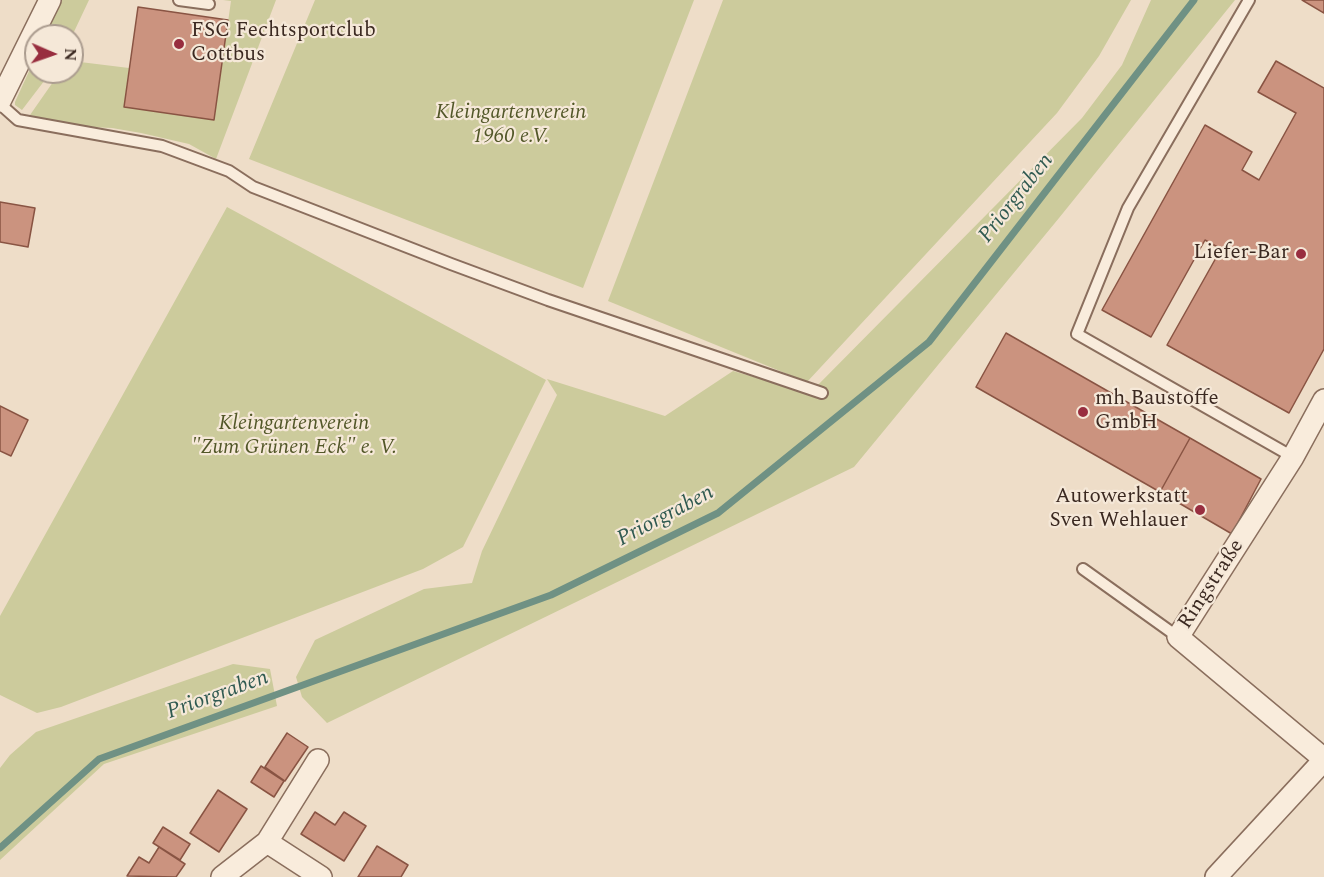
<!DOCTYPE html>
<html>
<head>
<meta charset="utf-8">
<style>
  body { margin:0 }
  #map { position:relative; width:1324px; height:877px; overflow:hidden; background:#eeddc8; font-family:Spectral,serif }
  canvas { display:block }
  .north { position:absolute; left:24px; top:24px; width:60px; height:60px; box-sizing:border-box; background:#f5e8d8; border:2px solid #ab9c8f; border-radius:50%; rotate:92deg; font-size:16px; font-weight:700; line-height:24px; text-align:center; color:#3b2921 }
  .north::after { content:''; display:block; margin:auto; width:21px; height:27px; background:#982e3f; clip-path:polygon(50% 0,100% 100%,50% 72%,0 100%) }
</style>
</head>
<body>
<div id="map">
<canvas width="1324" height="877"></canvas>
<div class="north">N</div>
</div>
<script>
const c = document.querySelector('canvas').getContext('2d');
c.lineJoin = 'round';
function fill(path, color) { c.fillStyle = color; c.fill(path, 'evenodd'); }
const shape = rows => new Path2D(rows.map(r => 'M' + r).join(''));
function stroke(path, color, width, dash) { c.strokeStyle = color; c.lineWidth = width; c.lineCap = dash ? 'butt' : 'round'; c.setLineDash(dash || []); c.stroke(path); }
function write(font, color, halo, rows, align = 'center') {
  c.font = font + ' Spectral,serif'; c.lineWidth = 4.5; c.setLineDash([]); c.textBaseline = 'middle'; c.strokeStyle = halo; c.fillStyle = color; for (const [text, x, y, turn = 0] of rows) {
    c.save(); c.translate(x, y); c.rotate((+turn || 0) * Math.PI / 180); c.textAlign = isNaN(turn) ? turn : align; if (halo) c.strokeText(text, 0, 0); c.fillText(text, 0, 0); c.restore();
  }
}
const green = shape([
  [60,0,89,0,72,36,45,36],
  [223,0,276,0,216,159,189,144,141,133,112,128,69,126,30,115,60,72,72,72,72,61,129,68,124,107,214,120,231,1],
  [315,0,694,0,583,288,249,159],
  [723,0,1131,0,1099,56,1057,113,807,382,608,301],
  [1151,0,1235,0,1059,218,854,467,327,723,302,697,296,677,315,640,424,589,472,583,482,551,557,395,547,379,665,416,733,371,810,393,1082,118,1122,65],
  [36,56,36,72,51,72,22,110,15,105,15,102],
  [227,207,546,380,463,547,423,569,61,707,37,713,0,695,0,616],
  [233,664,270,669,277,706,104,764,0,860,0,768,10,755,36,732]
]);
const stream = shape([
  [0,848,99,759,551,595,718,513,929,342,1194,0]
]);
const building = shape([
  [1302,0,1324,0,1324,13,1302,0],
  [138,7,228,20,214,120,124,107,138,7],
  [1276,61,1324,88,1324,349,1289,413,1167,345,1221,249,1205,240,1151,337,1102,310,1205,125,1252,152,1242,170,1259,180,1296,113,1258,92,1276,61],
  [0,202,35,208,28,247,0,242,0,202],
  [1006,333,1190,438,1160,492,976,387,1006,333],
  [0,406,28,420,11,456,0,451,0,406],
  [1190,438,1261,479,1232,534,1160,492,1190,438],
  [287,733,308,747,285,781,265,767,287,733],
  [261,766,284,781,274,797,251,782,261,766],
  [218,790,247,809,219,852,190,833,218,790],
  [315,812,335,825,344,812,366,826,344,861,301,834,315,812],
  [163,827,190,844,180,860,153,843,163,827],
  [377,846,408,865,401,877,358,877,377,846],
  [159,847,185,864,176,877,127,876,139,857,149,863,159,847]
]);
const service = shape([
  [179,0,209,4],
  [1249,0,1128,208,1077,334,1293,457],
  [0,104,18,120,162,146,229,171,253,187,451,264,548,300,822,393],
  [1083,569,1178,637]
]);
const minor = shape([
  [0,101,50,0],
  [1324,400,1293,457,1178,637,1324,759],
  [318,760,267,842,321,877],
  [222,877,267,842],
  [1216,877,1324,760]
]);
const markers = [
  [179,44,6,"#982e3f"],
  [1301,254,6,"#982e3f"],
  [1083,412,6,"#982e3f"],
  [1200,510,6,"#982e3f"]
];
const poiNames = [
  ["FSC Fechtsportclub",191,32],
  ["Cottbus",191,56],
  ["Liefer-Bar",1289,254,"right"],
  ["mh Baustoffe",1095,400],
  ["GmbH",1095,424],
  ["Autowerkstatt",1188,498,"right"],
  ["Sven Wehlauer",1188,522,"right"]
];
const parkNames = [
  ["Kleingartenverein",511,114],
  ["1960 e.V.",511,138],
  ["Kleingartenverein",294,425],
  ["\"Zum Grünen Eck\" e. V.",294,449]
];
const streetNames = [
  ["Ringstraße",1212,585,-57]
];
const waterNames = [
  ["Priorgraben",1017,199,-52],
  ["Priorgraben",666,517,-28],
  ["Priorgraben",218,696,-20]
];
fill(green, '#cccb9c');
stroke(stream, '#6f9184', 7);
fill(building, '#cb937f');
stroke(building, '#895443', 1.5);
stroke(service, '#8a6e5d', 14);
stroke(minor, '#8a6e5d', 24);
stroke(service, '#f9ecdc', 10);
stroke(minor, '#f9ecdc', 21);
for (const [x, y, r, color] of markers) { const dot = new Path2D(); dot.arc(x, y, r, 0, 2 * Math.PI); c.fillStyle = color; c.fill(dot); stroke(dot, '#f5e8d8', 2); }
write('21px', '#3b2921', '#f5e8d8', poiNames, 'left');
write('italic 21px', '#525728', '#f5e8d8', parkNames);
write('21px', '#3b2921', '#f5e8d8', streetNames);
write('italic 22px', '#305a51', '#f5e8d8', waterNames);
</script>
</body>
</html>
